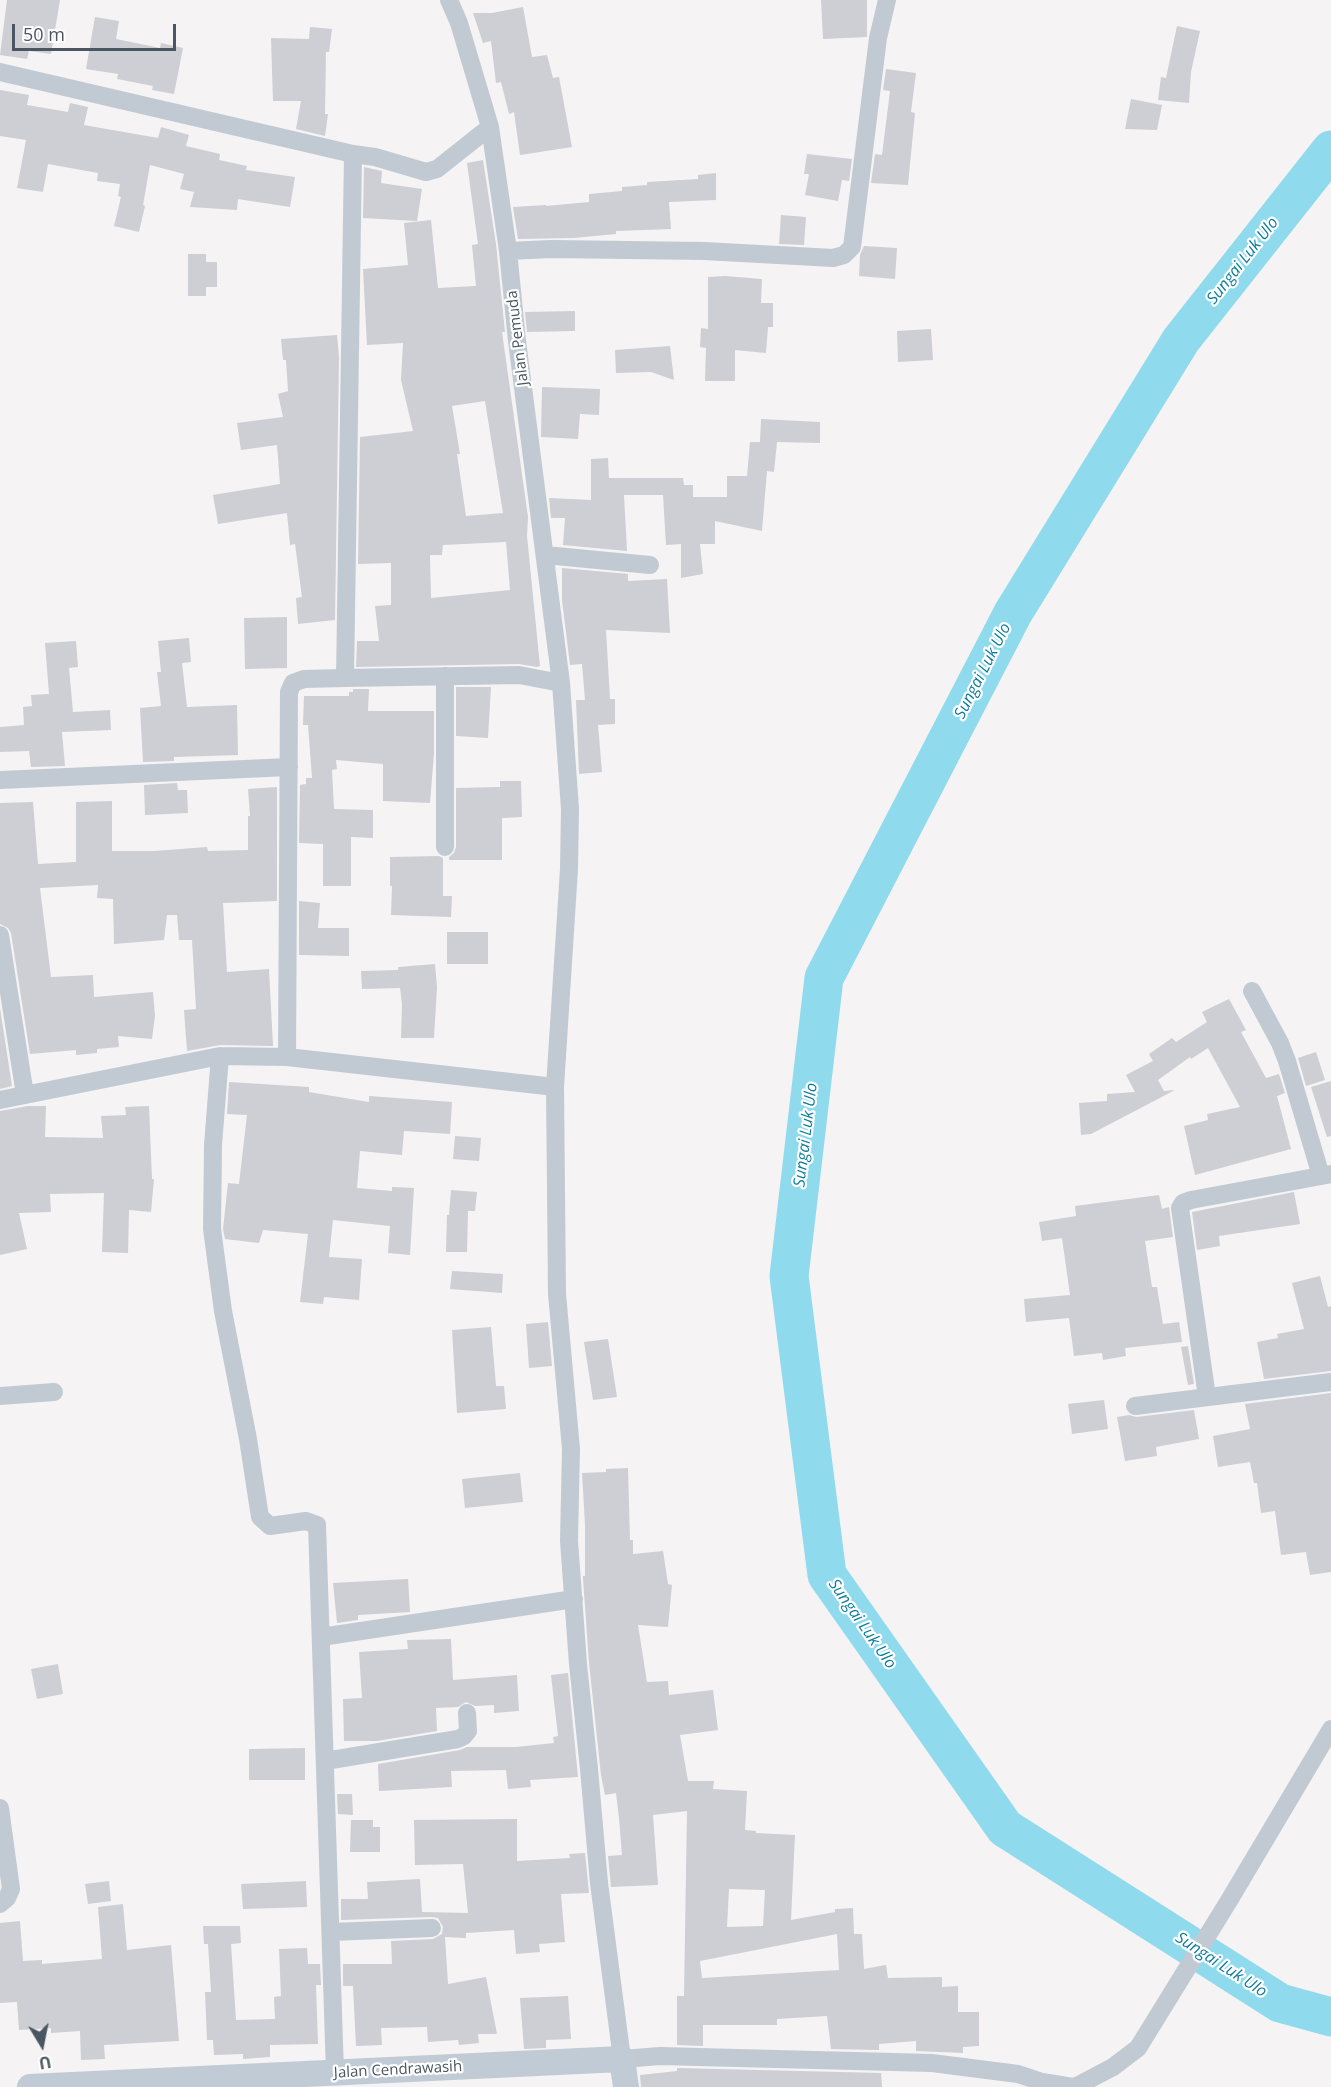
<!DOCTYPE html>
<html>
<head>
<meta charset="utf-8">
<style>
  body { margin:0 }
  #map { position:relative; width:1331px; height:2087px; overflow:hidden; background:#f5f3f3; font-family:"Open Sans",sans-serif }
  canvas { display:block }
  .north { position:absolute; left:12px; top:2015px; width:60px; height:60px; -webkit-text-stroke:4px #fff; paint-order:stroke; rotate:170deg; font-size:16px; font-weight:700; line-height:24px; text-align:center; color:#4a5661 }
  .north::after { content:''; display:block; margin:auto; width:21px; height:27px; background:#4a5661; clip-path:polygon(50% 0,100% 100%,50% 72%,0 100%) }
  .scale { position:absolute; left:12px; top:24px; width:164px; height:27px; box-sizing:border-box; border:3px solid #4a5661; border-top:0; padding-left:8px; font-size:18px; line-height:21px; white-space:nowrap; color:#4a5661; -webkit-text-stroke:4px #fff; paint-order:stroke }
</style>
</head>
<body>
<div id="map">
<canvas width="1331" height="2087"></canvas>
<div class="north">U</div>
<div class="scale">50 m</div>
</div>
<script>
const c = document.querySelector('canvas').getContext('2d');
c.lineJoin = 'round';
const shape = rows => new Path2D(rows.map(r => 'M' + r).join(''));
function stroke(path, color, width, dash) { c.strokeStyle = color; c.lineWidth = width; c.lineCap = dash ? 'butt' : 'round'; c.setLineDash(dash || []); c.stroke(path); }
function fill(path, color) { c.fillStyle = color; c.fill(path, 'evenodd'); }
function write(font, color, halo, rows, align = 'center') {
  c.font = font + ' "Open Sans",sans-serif'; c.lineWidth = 4.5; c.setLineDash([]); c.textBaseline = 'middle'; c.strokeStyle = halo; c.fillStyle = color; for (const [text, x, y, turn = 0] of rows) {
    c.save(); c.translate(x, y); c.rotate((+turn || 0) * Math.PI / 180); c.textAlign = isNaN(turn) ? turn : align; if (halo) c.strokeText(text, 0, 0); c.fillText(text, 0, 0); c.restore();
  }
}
const river = shape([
  [1331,150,1181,340,1013,613,824,978,789,1276,827,1575,1005,1828,1280,2003,1331,2017]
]);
const building = shape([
  [7,0,60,0,51,54,29,51,27,59,0,55],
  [821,0,867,0,867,37,823,39],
  [523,7,532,57,547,55,553,78,559,77,572,147,520,155,514,112,509,114,501,82,496,83,491,41,483,43,473,13,492,13],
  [95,17,119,21,116,39,160,48,161,43,183,48,174,94,152,90,153,86,117,79,118,74,86,69],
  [1177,26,1200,31,1191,72,1189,103,1158,100,1161,77,1166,78],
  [310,27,332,29,329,52,326,52,325,114,328,114,325,136,296,129,301,101,273,101,271,38,309,39],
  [886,69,916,73,911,112,915,113,908,185,871,183,875,154,882,155,890,91,883,90],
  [0,90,29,95,27,105,68,112,70,103,88,107,84,125,158,138,161,127,189,135,186,146,220,154,219,160,247,166,246,170,295,177,290,207,238,199,237,210,190,207,194,192,180,189,184,174,150,165,143,205,145,206,139,232,114,226,121,197,118,196,120,184,97,181,98,173,48,164,43,192,17,188,26,140,0,136],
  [1131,99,1162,105,1157,130,1125,129],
  [807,154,852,159,849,181,842,180,838,201,805,195,809,174,804,174],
  [483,160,496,244,505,332,502,332,528,517,527,536,540,666,537,667,519,664,356,667,357,641,379,641,375,606,391,605,391,563,358,564,360,437,413,431,401,380,403,343,367,345,363,269,408,265,404,223,431,220,438,288,476,286,472,245,478,244,467,163],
  [485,401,503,513,466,516,457,454,460,454,452,406],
  [506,542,510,590,431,598,430,555,442,555,443,545],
  [364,167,382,171,381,183,422,189,417,221,363,218],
  [716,173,716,200,669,202,671,229,616,231,616,234,574,238,518,239,513,207,546,205,546,206,589,202,589,194,622,191,622,187,647,185,647,182,698,179,698,175],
  [781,215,806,217,804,245,779,244],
  [864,246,897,248,895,279,859,276,860,255],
  [188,254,206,254,206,262,217,262,217,287,206,287,206,296,188,296],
  [725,276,762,279,761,303,773,303,773,327,768,327,766,353,735,350,735,381,705,381,706,348,700,347,701,328,708,329,708,277],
  [575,311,575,331,527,332,525,312],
  [931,329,933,360,898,362,897,331],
  [337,335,339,357,335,620,298,624,296,598,302,597,295,544,290,545,287,513,218,524,213,495,280,484,277,445,241,450,237,423,283,417,278,394,288,391,286,360,283,360,281,339],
  [670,346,674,380,651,372,616,373,615,350],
  [542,387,600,389,599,415,580,414,578,439,541,437],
  [761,419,820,422,820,443,777,442,774,472,767,471,762,531,715,521,715,544,700,544,703,574,681,578,681,544,666,545,663,495,624,495,627,551,563,545,565,518,551,518,549,498,591,500,591,459,608,458,609,478,683,478,684,485,693,485,693,497,727,497,727,476,747,476,750,442,760,442],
  [562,568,628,574,628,581,667,579,670,633,606,630,610,699,615,699,615,724,598,725,602,772,579,774,576,700,585,700,582,664,570,665,562,600],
  [287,617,287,668,245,669,244,618],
  [189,638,191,662,182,663,187,707,237,705,238,755,174,757,174,761,143,762,140,708,161,706,157,672,161,672,158,641],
  [76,641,78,667,69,668,73,712,110,710,111,730,62,732,65,766,31,767,29,751,0,752,0,727,24,725,23,707,32,706,31,695,49,694,45,643],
  [456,687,491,687,488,738,456,736],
  [353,689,369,689,368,711,434,711,434,753,430,803,383,801,383,764,336,760,337,769,332,770,334,809,373,810,373,838,351,837,351,886,323,886,323,844,299,843,300,785,306,784,306,778,312,778,308,725,303,725,304,696,349,696,349,692,353,692],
  [500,781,521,781,522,817,502,818,502,860,449,860,449,857,454,853,456,847,456,788,500,787],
  [177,783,178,790,187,790,188,813,145,815,144,785],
  [277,787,277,901,223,903,227,972,269,969,273,1046,220,1045,187,1051,184,1010,196,1009,192,940,179,940,177,915,167,915,164,940,114,944,113,899,97,898,98,885,40,888,51,977,93,975,94,997,153,992,155,1016,152,1039,118,1036,119,1047,97,1049,97,1053,76,1055,76,1050,30,1054,11,933,8,928,0,924,0,803,33,802,38,864,76,862,76,802,112,801,112,851,154,851,207,847,208,851,248,850,248,816,250,816,248,789],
  [439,856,443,858,443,896,452,896,451,917,391,915,392,886,390,886,390,857],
  [299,901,320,903,318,928,349,928,349,956,299,955],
  [447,932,488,932,488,964,447,964],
  [435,964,437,987,434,1038,401,1038,402,1004,400,988,362,989,361,971,398,970,398,967],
  [1229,999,1246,1030,1241,1032,1266,1078,1279,1074,1285,1093,1277,1096,1291,1149,1195,1175,1184,1126,1208,1120,1207,1114,1240,1107,1208,1048,1191,1059,1190,1057,1158,1080,1164,1091,1175,1090,1091,1134,1081,1135,1079,1103,1107,1101,1107,1094,1135,1092,1126,1075,1153,1061,1149,1054,1172,1038,1176,1042,1207,1022,1202,1012],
  [0,1008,12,1086,0,1089],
  [1316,1052,1325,1080,1306,1086,1298,1058],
  [1331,1081,1331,1136,1327,1137,1311,1087],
  [229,1082,309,1087,309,1092,369,1102,369,1096,452,1102,450,1134,404,1131,402,1155,360,1151,357,1188,392,1191,392,1187,414,1188,410,1255,388,1253,390,1226,333,1220,329,1257,362,1259,359,1300,324,1297,323,1304,300,1302,308,1234,263,1230,259,1243,225,1239,223,1229,228,1183,239,1184,247,1115,227,1114],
  [28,1106,46,1106,45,1137,103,1138,101,1116,126,1115,125,1107,149,1106,152,1179,154,1179,151,1212,129,1210,128,1253,102,1252,104,1193,50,1194,51,1212,19,1213,27,1249,0,1255,0,1111],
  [455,1136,481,1138,479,1161,453,1159],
  [451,1190,477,1192,475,1211,468,1211,467,1252,446,1252,447,1215,449,1215],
  [1294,1192,1300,1224,1219,1236,1220,1246,1197,1250,1192,1212],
  [1159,1195,1162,1209,1169,1207,1173,1237,1145,1241,1152,1287,1157,1287,1163,1324,1179,1322,1182,1342,1125,1348,1126,1356,1103,1360,1102,1353,1074,1356,1069,1318,1026,1322,1024,1299,1070,1295,1062,1238,1042,1241,1039,1222,1076,1216,1075,1206],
  [452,1271,503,1274,502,1293,450,1289],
  [1320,1276,1328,1307,1331,1306,1331,1371,1264,1379,1257,1342,1278,1338,1277,1334,1304,1329,1292,1283],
  [548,1322,552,1366,529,1368,526,1324],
  [491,1327,496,1386,504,1386,506,1409,457,1413,452,1330],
  [608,1339,617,1397,593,1400,584,1342],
  [1188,1346,1194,1384,1188,1385,1181,1347],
  [1331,1393,1331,1572,1310,1575,1306,1552,1281,1555,1275,1511,1261,1513,1257,1483,1254,1483,1250,1462,1218,1467,1213,1436,1250,1429,1245,1404],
  [1104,1400,1108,1429,1072,1434,1068,1404],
  [1194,1410,1199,1439,1156,1447,1157,1456,1125,1461,1117,1417,1129,1415,1136,1417],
  [628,1468,630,1540,633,1540,633,1554,663,1551,668,1584,672,1585,668,1627,638,1625,647,1682,668,1681,669,1695,713,1690,718,1730,680,1735,688,1781,714,1781,713,1789,747,1791,745,1830,756,1831,756,1833,795,1835,791,1920,835,1912,835,1909,853,1908,854,1934,862,1934,864,1969,886,1965,888,1978,942,1977,942,1987,958,1986,958,2012,979,2012,979,2046,963,2047,963,2053,916,2051,916,2041,879,2044,879,2050,831,2049,827,2016,777,2019,777,2025,703,2025,703,2046,677,2045,677,1996,684,1996,687,1811,653,1815,658,1885,611,1887,608,1856,622,1855,619,1818,616,1793,605,1795,601,1775,589,1663,583,1578,583,1576,585,1576,585,1525,582,1473,606,1472,606,1469],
  [729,1889,765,1890,763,1926,727,1927],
  [837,1934,839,1970,702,1978,700,1961],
  [520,1473,523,1502,465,1508,462,1479],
  [408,1579,410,1612,358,1615,358,1620,337,1623,333,1583],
  [451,1639,453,1680,517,1675,519,1711,494,1713,494,1705,475,1706,466,1702,458,1707,436,1708,437,1731,377,1741,344,1741,343,1699,362,1698,359,1652,408,1649,407,1640],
  [58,1664,63,1694,37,1699,31,1669],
  [568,1673,578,1777,530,1780,531,1787,508,1789,506,1770,451,1771,452,1787,379,1791,378,1764,460,1750,467,1747,516,1747,554,1743,553,1737,558,1736,551,1675],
  [305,1748,305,1780,249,1780,249,1749],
  [337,1794,352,1794,353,1815,338,1814],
  [517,1819,517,1861,570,1858,569,1854,585,1853,589,1893,561,1894,565,1942,539,1944,540,1952,516,1954,514,1930,466,1933,466,1938,445,1937,448,1984,486,1977,497,2034,478,2034,479,2043,459,2045,458,2040,428,2042,427,2027,381,2028,382,2045,356,2046,353,1986,343,1986,343,1964,392,1964,391,1941,433,1939,442,1934,443,1927,438,1918,432,1917,341,1920,341,1899,368,1899,367,1882,420,1879,422,1912,468,1913,463,1864,415,1865,414,1820],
  [351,1820,373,1820,373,1827,380,1827,380,1852,350,1852],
  [109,1881,111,1901,88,1904,85,1884],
  [306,1881,307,1907,243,1909,241,1884],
  [123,1904,127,1950,171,1945,179,2041,104,2045,105,2059,81,2060,80,2031,51,2033,51,2028,19,2030,17,2002,0,2003,0,1923,20,1921,23,1961,42,1960,42,1964,102,1959,98,1907],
  [203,1926,240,1926,241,1943,231,1944,236,2020,275,2019,274,1997,281,1996,279,1949,307,1948,308,1964,320,1964,321,1985,316,1985,318,2044,270,2045,270,2057,243,2059,243,2054,214,2055,213,2040,207,2040,205,1992,211,1992,208,1944,204,1944],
  [568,1996,571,2039,546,2040,546,2048,524,2049,520,1998],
  [677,2068,881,2073,882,2087,641,2087,640,2075,677,2071]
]);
const minor = shape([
  [449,0,459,23,490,127,508,251,517,341,561,683,570,809,569,869,555,1087,557,1294,571,1449,569,1541,578,1664,589,1769,599,1883,622,2059,660,2056,932,2063,1018,2074,1042,2082,1073,2087],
  [0,72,353,154,345,678,519,675,561,683],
  [353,154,375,157,426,172,437,169,490,127],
  [508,251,551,249,704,251,833,258,844,255,852,247,878,38,887,0],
  [545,555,650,565],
  [0,780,289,767],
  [445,847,445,676],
  [0,935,25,1095],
  [1252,991,1280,1043,1287,1061,1321,1176],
  [220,1056,213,1145,212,1229,223,1311,248,1439,260,1517,270,1526,306,1521,317,1525,335,2073],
  [287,1057,289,692,293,683,304,679,345,678],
  [0,1100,220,1056,287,1057,555,1087],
  [0,1396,54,1392],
  [1207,1397,1180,1208,1183,1203,1191,1200,1331,1174],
  [1135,1406,1331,1382],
  [321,1637,574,1599],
  [325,1761,458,1739,464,1736,468,1731,467,1713],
  [0,1808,11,1889,7,1898,0,1904],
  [331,1932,432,1928],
  [1075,2087,1113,2067,1138,2048,1230,1899,1331,1729]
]);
const secondary = shape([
  [30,2087,622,2059,626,2087]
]);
const streetNames = [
  ["Jalan Pemuda",518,338,-97],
  ["Jalan Cendrawasih",398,2070,-3]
];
const waterNames = [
  ["Sungai Luk Ulo",1243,261,-52],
  ["Sungai Luk Ulo",983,671,-63],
  ["Sungai Luk Ulo",806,1135,-83],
  ["Sungai Luk Ulo",862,1624,55],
  ["Sungai Luk Ulo",1221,1965,33]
];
stroke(river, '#90daee', 39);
fill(building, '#cdcfd5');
stroke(minor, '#c1cad2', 18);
stroke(secondary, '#c1cbd6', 26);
write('15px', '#4a5661', '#fff', streetNames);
write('italic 16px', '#0c7c9b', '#fff', waterNames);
</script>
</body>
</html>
